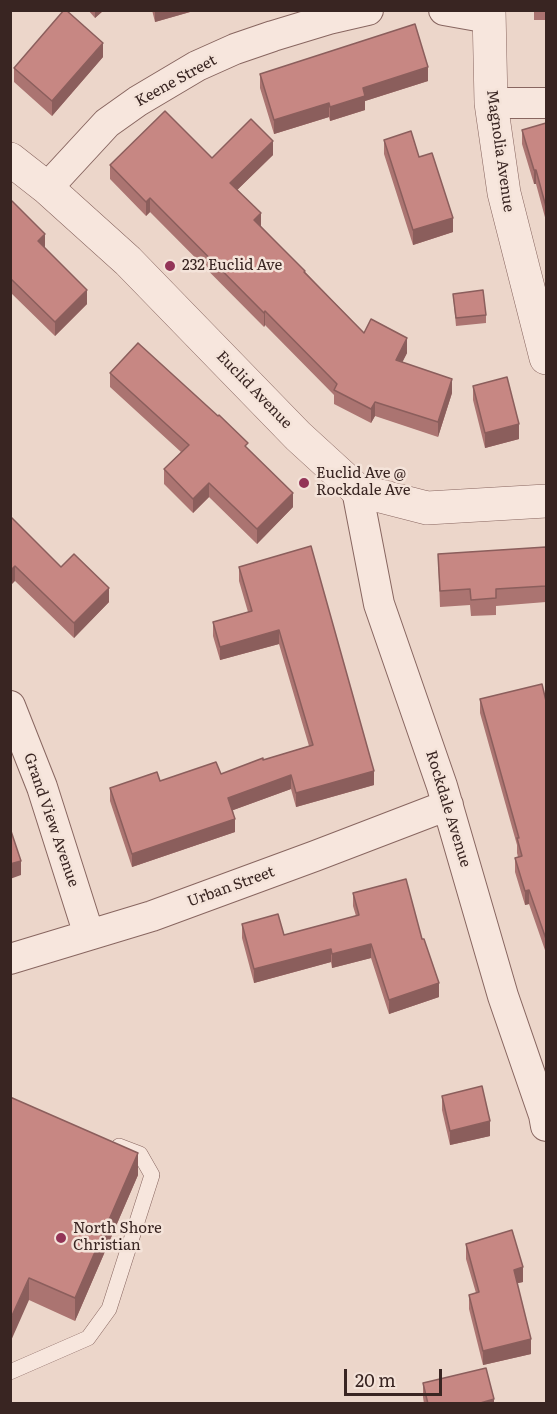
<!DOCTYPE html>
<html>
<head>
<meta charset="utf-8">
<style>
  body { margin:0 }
  #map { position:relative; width:557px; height:1414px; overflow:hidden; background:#ecd6ca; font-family:Literata,serif }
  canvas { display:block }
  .frame { position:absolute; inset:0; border:12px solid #392522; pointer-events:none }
  .scale { position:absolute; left:344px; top:1369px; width:98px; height:27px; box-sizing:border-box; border:3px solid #392522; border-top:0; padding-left:8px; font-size:18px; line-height:21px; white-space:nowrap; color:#392522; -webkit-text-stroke:4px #f4e3d9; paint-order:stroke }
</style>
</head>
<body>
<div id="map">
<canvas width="557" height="1414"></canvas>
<div class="frame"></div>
<div class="scale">20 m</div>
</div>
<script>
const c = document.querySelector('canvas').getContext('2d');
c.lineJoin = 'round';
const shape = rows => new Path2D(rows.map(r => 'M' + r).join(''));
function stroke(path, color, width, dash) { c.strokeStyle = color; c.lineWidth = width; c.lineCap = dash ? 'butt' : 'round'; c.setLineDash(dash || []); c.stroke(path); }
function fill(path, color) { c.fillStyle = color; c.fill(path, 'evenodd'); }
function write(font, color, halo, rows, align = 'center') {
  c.font = font + ' Literata,serif'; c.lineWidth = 5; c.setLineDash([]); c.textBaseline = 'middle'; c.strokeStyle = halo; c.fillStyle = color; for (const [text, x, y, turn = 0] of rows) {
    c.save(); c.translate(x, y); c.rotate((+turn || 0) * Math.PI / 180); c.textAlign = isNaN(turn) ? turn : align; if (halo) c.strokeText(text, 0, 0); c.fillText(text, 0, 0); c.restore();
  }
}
const service = shape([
  [10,1372,88,1338,109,1309,152,1175,140,1154,119,1146]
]);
const minor = shape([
  [444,10,489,18],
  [491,103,546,103],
  [47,188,107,123,138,101,197,66,235,49,273,36,329,19,368,10],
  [357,490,379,604,442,786,503,996,544,1115,546,1126],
  [10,706,42,787,89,935],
  [10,959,152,916,315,856,448,805]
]);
const tertiary = shape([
  [489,10,491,103,504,193,546,358],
  [10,159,47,188,128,261,298,436,357,490,427,508,546,501]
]);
const wall = shape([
  [88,10,104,10,95,18],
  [152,10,197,10,155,22],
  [534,10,546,10,546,20,534,20],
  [103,57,52,116,14,82,14,68],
  [260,74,428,81,365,101,365,110,330,121,329,117,274,134,260,88],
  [546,123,546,221,536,184,534,184,522,144,522,130],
  [384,140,419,157,453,232,413,245,384,154],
  [273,155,237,190,261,226,364,333,407,353,402,362,452,393,438,437,375,416,371,423,334,404,334,395,265,325,264,327,150,212,146,216,110,179,110,165,212,158],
  [10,203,87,304,55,336,10,292],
  [453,294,486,315,486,323,456,326],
  [110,373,248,449,293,507,257,544,209,497,193,513,164,484,164,469,181,452,110,387],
  [473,386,519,439,485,448,473,400],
  [10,516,61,567,109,602,74,638,15,581],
  [546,547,546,602,496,606,496,615,471,616,470,605,440,607,438,554],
  [239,567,374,785,296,807,291,789,233,810,235,832,132,867,110,801,110,788,221,774,263,760,309,746,279,644,220,660,213,636,213,622,248,612,239,581],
  [480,699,546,701,546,953,529,904,525,905,515,872,515,858,518,857,517,853,517,845,480,713],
  [353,893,422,939,439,997,389,1014,371,958,332,968,331,962,254,983,242,938,242,924,284,935,356,916,353,906],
  [442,1096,490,1136,450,1145,442,1110],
  [10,1097,138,1175,75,1321,29,1300],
  [466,1244,523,1282,517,1283,531,1354,483,1365,469,1309,469,1295,476,1293,466,1259],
  [423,1383,494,1404,424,1404,423,1397]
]);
const shadedWall = shape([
  [95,10,104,10,95,18],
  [155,10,197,10,155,22],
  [103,43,103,57,52,116,52,101],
  [428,67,428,81,365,101,365,110,330,121,330,107,363,88],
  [329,103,329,117,274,134,274,120],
  [273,141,273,155,230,197,230,183],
  [534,170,536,170,536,184,534,184],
  [150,198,150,212,146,216,146,202],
  [261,213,261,228,254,220],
  [453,218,453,232,413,245,413,230],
  [45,234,45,248,38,256,38,241],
  [87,290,87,304,55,336,55,322],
  [265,311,265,325,264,327,264,313],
  [407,338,407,353,396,375,396,360],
  [452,379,452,393,438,437,438,422],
  [375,402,375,416,371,423,371,409],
  [519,424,519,439,485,448,485,433],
  [209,483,209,497,193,513,193,499],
  [293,493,293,507,257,544,257,529],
  [15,566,15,581,10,586,10,571],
  [109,588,109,602,74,638,74,623],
  [279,630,279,644,220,660,220,647],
  [374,771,374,785,296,807,296,793],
  [291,775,291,789,228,812,228,798],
  [235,819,235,832,132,867,132,854],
  [21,861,21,875,10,879,10,864],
  [529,890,529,904,525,905,525,891],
  [371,944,371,958,332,968,332,954],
  [331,949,331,962,254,983,254,969],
  [439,983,439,997,389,1014,389,1000],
  [490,1121,490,1136,450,1145,450,1131],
  [138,1153,138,1175,75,1321,75,1298],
  [523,1267,523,1282,514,1284,514,1270],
  [29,1278,29,1300,10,1343,10,1320],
  [531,1339,531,1354,483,1365,483,1351],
  [494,1399,494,1404,477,1404]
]);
const building = shape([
  [64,10,66,10,103,43,52,101,14,68,64,10],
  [415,24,428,67,363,88,365,96,330,107,329,103,274,120,260,74,415,24],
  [165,111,212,158,251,119,273,141,230,183,261,213,254,220,305,271,304,272,364,333,371,319,407,338,396,360,452,379,438,422,375,402,371,409,334,390,337,384,265,311,264,313,150,198,146,202,110,165,165,111],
  [546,123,546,207,536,170,534,170,522,130,546,123],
  [411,131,419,157,432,153,453,218,413,230,384,140,411,131],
  [12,201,45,234,38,241,87,290,55,322,10,278,10,203,12,201],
  [483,290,486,315,456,318,453,294,483,290],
  [138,343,218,416,219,415,248,443,245,446,293,493,257,529,209,483,193,499,164,469,189,445,110,373,138,343],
  [507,377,519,424,485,433,473,386,507,377],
  [10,516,61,567,74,554,109,588,74,623,15,566,10,571,10,516],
  [311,546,374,771,296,793,291,775,228,798,235,819,132,854,110,788,157,772,160,781,216,762,221,774,263,758,263,760,313,745,279,630,220,647,213,622,252,611,239,567,311,546],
  [546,547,546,586,496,589,496,598,471,600,470,589,440,591,438,554,546,547],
  [542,684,546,701,546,939,529,890,525,891,515,858,522,856,517,838,519,838,480,699,542,684],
  [10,828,21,861,10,864,10,828],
  [406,879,422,939,424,939,439,983,389,1000,371,944,332,954,331,949,254,969,242,924,278,914,284,935,359,915,353,893,406,879],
  [482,1086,490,1121,450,1131,442,1096,482,1086],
  [10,1097,138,1153,75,1298,29,1278,10,1320,10,1097],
  [512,1230,523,1267,514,1270,531,1339,483,1351,469,1295,479,1292,466,1244,512,1230],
  [486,1368,494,1399,477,1404,428,1404,423,1383,486,1368]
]);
const markers = [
  [170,266,6,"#933457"],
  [304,483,6,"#933457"],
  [61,1238,6,"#933457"]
];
const streetNames = [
  ["Keene Street",176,81,-29],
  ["Magnolia Avenue",500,151,82],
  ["Euclid Avenue",254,390,46],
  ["Rockdale Avenue",448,809,73],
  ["Grand View Avenue",51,820,71],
  ["Urban Street",231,887,-20]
];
const poiNames = [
  ["232 Euclid Ave",182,266],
  ["Euclid Ave @",316,474],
  ["Rockdale Ave",316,491],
  ["North Shore",73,1229],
  ["Christian",73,1246]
];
stroke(service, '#886660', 16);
stroke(minor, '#886660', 32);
stroke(tertiary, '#886660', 34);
stroke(service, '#f7e6dd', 15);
stroke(minor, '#f7e6dd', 30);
stroke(tertiary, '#f7e6dd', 33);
fill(wall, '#ab7471');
fill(shadedWall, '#8b5e5c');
fill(building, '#c78783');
stroke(building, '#8b5e5c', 1.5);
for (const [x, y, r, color] of markers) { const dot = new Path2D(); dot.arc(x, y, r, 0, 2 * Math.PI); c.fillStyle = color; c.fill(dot); stroke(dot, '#f4e3d9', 2); }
write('15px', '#392522', '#f4e3d9', streetNames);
write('15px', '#392522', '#f4e3d9', poiNames, 'left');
</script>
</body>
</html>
